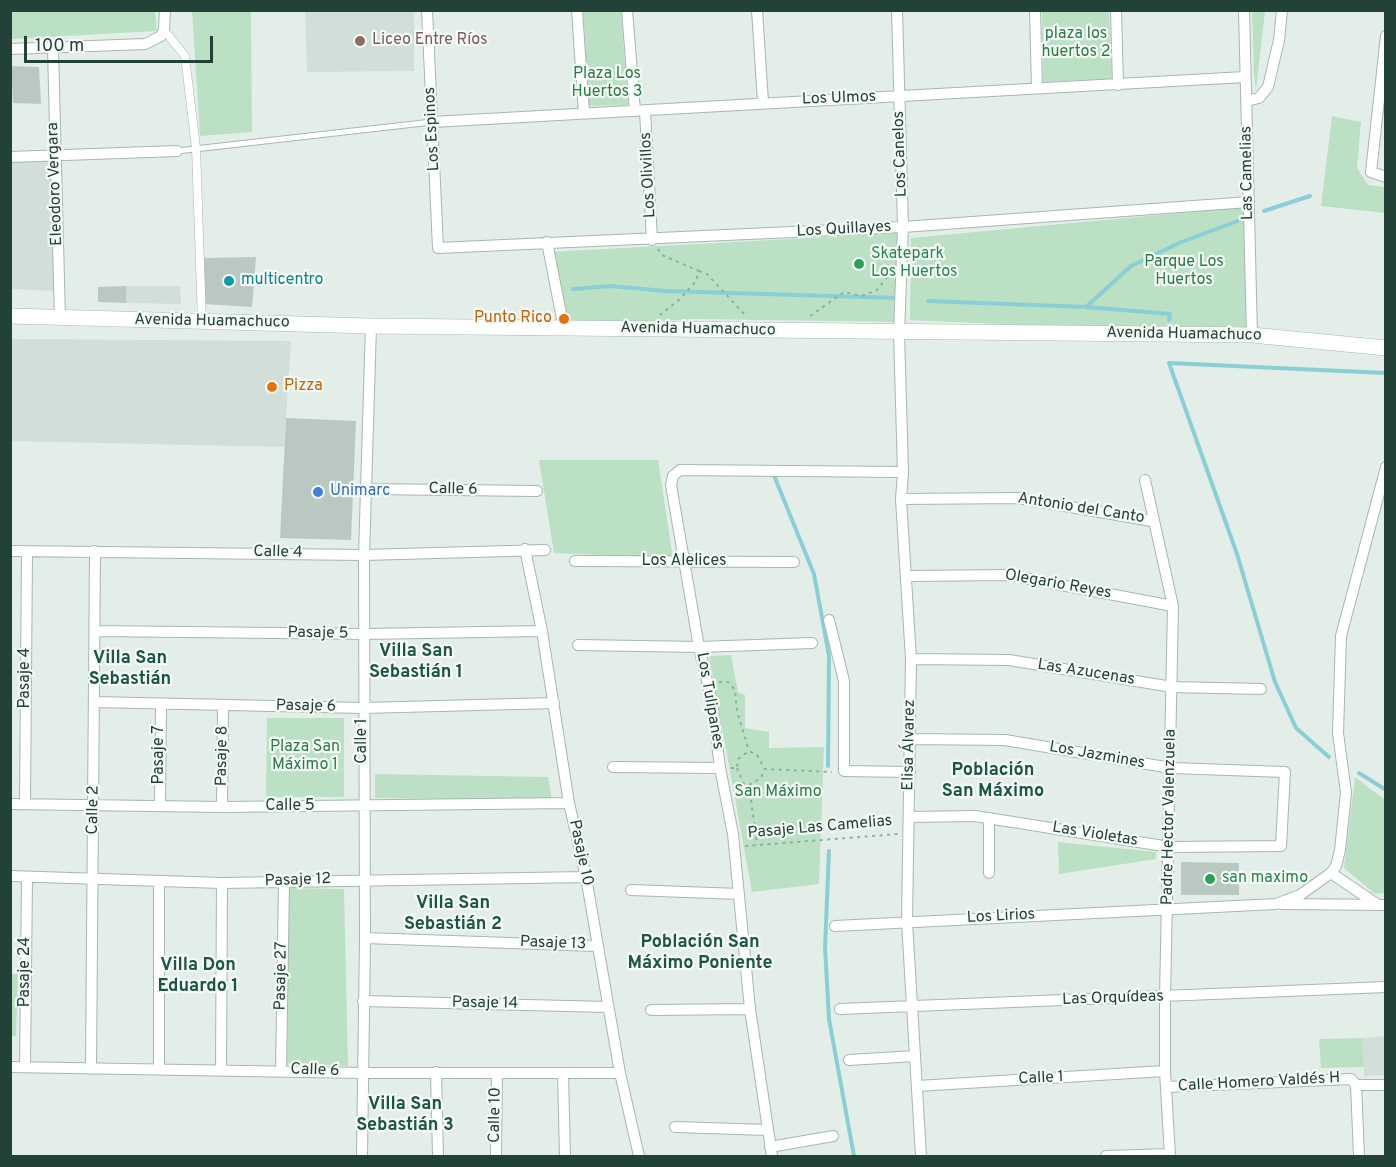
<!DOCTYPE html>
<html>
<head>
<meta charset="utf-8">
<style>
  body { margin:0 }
  #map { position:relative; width:1396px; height:1167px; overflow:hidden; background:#e4eee9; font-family:Overpass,sans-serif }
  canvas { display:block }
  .frame { position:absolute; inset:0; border:12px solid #224137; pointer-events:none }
  .scale { position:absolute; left:24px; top:36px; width:189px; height:27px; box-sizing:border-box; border:3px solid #224137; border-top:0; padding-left:8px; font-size:18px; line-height:21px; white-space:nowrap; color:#224137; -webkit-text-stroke:4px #f5faf7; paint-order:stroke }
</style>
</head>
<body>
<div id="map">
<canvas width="1396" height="1167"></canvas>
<div class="frame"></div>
<div class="scale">100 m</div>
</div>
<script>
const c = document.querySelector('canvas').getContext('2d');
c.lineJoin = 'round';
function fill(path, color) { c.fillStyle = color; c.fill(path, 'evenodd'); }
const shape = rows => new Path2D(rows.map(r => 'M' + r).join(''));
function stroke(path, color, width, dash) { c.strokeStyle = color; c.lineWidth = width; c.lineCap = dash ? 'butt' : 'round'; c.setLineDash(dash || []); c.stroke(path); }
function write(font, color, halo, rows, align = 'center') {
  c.font = font + ' Overpass,sans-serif'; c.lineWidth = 4.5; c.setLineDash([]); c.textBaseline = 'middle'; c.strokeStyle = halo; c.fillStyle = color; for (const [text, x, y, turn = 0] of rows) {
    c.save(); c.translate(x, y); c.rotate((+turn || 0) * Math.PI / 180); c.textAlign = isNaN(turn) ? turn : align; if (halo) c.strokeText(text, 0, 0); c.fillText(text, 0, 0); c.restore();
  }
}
const built = shape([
  [305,11,414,11,414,71,307,72],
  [52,159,55,291,11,289,11,161],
  [126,286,180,286,181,304,126,303],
  [11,339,291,341,284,447,11,441],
  [1385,1036,1385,1075,1364,1076,1363,1038]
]);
const green = shape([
  [11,10,155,11,157,31,11,39],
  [192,11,251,11,252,132,200,136],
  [583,11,621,11,628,105,589,106],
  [1042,11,1109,11,1112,79,1043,82],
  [1252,11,1265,11,1256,90,1254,75],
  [1332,116,1361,122,1357,168,1368,185,1385,187,1385,213,1321,206],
  [1244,207,1246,335,910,320,911,238],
  [900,233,895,322,700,319,565,325,549,252],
  [539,460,658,460,673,558,554,553],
  [731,655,738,692,745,695,745,728,769,732,769,748,824,747,819,884,752,892,709,656],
  [267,718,344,718,344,797,266,797],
  [375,774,548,777,552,800,375,798],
  [1355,777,1385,800,1385,893,1375,894,1344,868],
  [1058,842,1156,852,1156,859,1059,874],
  [289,888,344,889,348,1066,287,1063],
  [11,974,18,974,16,1036,11,1036],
  [1363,1038,1364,1067,1321,1068,1319,1039]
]);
const stream = shape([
  [1264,211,1310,196],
  [573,289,610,286,665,291,897,298],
  [928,301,1086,307,1170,314,1169,320],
  [1086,307,1131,266,1179,243,1243,219],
  [773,473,814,574,829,656,828,766],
  [1329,757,1296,728,1275,682,1237,554,1169,363,1385,373],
  [1359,773,1386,790],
  [829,851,825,947,829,1019,854,1156]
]);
const building = shape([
  [11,66,39,67,41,104,13,103],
  [256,257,252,307,204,304,202,258],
  [126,286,126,303,98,302,98,287],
  [286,418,356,421,351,540,280,538],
  [1181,862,1239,863,1239,895,1181,895]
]);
const path = shape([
  [658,249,662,255,699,271,696,281,680,299,660,315],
  [699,271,707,274,746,316],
  [810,316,844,292,862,296,877,290,887,277],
  [719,682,728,682,735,690,737,711,749,751],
  [731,768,737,768,738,759,749,751,757,755,765,769,832,772],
  [737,768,743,783,749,785,761,778,764,770],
  [749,785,757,845],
  [745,846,898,834]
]);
const service = shape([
  [177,151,432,122]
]);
const pedestrian = shape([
  [164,30,185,56,196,148,202,322]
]);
const minor = shape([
  [427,10,438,248,903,227,1249,202],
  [577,10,584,113],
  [627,10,635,111],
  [757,10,763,102],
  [897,10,903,227,899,333,903,472,901,499,911,659,907,922,921,1156],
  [1035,10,1037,88],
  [1116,10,1118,85],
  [1244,10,1252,335],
  [1386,36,1371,172,1386,177],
  [10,49,145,44,161,36,164,30,165,10],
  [53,49,60,319],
  [1246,101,1259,98,1268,87,1279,40,1282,10],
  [645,111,652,240],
  [432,122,1245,77],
  [10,157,177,151],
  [547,242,564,329],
  [1145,480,1173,606,1165,997,1165,1071,1170,1156],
  [368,489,537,491],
  [901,499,1018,498,1152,521],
  [525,549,542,631,569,803,586,877,620,1073,639,1156],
  [10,551,364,555,545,550],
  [575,561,794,562],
  [906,576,1008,575,1173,606],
  [829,620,844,681,844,771,910,772],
  [95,631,365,634,542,631],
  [578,645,699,647,812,643],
  [911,659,1009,660,1172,687,1261,689],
  [94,702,363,708,554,703],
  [613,767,720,768],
  [10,804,222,807,569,803],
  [25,804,27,551],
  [160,806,161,705],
  [222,807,223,705],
  [909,817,975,816,1170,847,1281,846,1285,772,1171,768,1005,740,910,739],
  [989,818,989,873],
  [1331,873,1378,905],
  [10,876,222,883,586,877],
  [159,881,159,1069],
  [631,890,739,894],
  [1282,904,1386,905],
  [835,926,1276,904,1300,895,1331,873,1336,866,1340,850,1346,793,1338,733,1341,636,1386,467],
  [365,938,596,946],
  [363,1001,608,1007],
  [840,1009,1386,987],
  [651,1010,750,1009],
  [849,1060,915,1056],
  [10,1067,363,1073,620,1073],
  [25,1067,27,877],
  [91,1069,95,551],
  [221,1070,222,883],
  [281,1070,284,882],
  [436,1072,438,1156],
  [563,1073,565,1156],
  [1356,1085,1386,1085],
  [917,1086,1165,1071],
  [1166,1087,1351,1079,1356,1085,1359,1156],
  [675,1127,768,1130],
  [770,1147,833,1136],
  [362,1156,365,938,364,555,371,326],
  [496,1156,497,1073],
  [772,1156,750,1009,733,834,720,768,712,702,699,647,671,485,673,476,680,470,903,472],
  [1106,1156,1170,1154]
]);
const secondary = shape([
  [10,316,371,326,1252,335,1386,348]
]);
const markers = [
  [360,41,6,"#8d6e63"],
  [859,264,6,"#2e9e5b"],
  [229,281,6,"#0f9aa8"],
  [564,319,6,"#e8710a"],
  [272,387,6,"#e8710a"],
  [318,492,6,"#3f7fe0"],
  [1210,879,6,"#2e9e5b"]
];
const parkNames = [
  ["plaza los",1076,35],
  ["huertos 2",1076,53],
  ["Plaza Los",607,75],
  ["Huertos 3",607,93],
  ["Parque Los",1184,263],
  ["Huertos",1184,281],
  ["Plaza San",305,748],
  ["Máximo 1",305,766],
  ["San Máximo",778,793]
];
const educationNames = [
  ["Liceo Entre Ríos",372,41]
];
const streetNames = [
  ["Los Ulmos",839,99,-2],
  ["Los Espinos",433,129,-93],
  ["Los Canelos",901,154,-92],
  ["Las Camelias",1248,173,-91],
  ["Los Olivillos",649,175,-93],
  ["Eleodoro Vergara",56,184,-92],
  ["Los Quillayes",844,230,-3],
  ["Avenida Huamachuco",212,322,1],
  ["Avenida Huamachuco",698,330,1],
  ["Avenida Huamachuco",1184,335,1],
  ["Calle 6",453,490,1],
  ["Antonio del Canto",1081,509,9],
  ["Calle 4",278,553,1],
  ["Los Alelices",684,562],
  ["Olegario Reyes",1058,585,10],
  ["Pasaje 5",318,634,1],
  ["Las Azucenas",1086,673,9],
  ["Pasaje 4",26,678,-90],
  ["Los Tulipanes",709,701,80],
  ["Pasaje 6",306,707,1],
  ["Calle 1",363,741,-90],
  ["Elisa Álvarez",910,745,-89],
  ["Pasaje 7",160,755,-90],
  ["Pasaje 8",223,756,-89],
  ["Los Jazmines",1097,756,10],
  ["Calle 5",290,807],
  ["Calle 2",94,810,-89],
  ["Padre Hector Valenzuela",1170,817,-89],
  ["Pasaje Las Camelias",820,828,-5],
  ["Las Violetas",1095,835,9],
  ["Pasaje 10",580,853,78],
  ["Pasaje 12",298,881,-2],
  ["Los Lirios",1001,917,-3],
  ["Pasaje 13",553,944,2],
  ["Pasaje 24",26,972,-90],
  ["Pasaje 27",282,976,-89],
  ["Las Orquídeas",1113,999,-2],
  ["Pasaje 14",485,1004,1],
  ["Calle 6",315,1071,2],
  ["Calle 1",1041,1079,-3],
  ["Calle Homero Valdés H",1259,1083,-3],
  ["Calle 10",496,1115,-89]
];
const leisureNames = [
  ["Skatepark",871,255],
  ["Los Huertos",871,273],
  ["san maximo",1222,879]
];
const cultureNames = [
  ["multicentro",241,281]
];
const foodNames = [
  ["Punto Rico",552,319],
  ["Pizza",284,387,"left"]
];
const shopNames = [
  ["Unimarc",330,492]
];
const neighbourhoodNames = [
  ["Villa San",416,652],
  ["Sebastián 1",416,673],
  ["Villa San",130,659],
  ["Sebastián",130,680],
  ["Población",993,771],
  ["San Máximo",993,792],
  ["Villa San",453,904],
  ["Sebastián 2",453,925],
  ["Población San",700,943],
  ["Máximo Poniente",700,964],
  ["Villa Don",198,966],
  ["Eduardo 1",198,987],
  ["Villa San",405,1105],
  ["Sebastián 3",405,1126]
];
fill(built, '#d2ded8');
fill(green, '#bce0c4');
stroke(stream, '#8acfd6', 4);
fill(building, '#b9c9c2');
stroke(service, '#a6b7b0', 7);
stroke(pedestrian, '#a6b7b0', 9);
stroke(minor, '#a6b7b0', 12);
stroke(secondary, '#a2bbb0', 16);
stroke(path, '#83b4a1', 2, [3, 4.5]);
stroke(service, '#fff', 5);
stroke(pedestrian, '#fff', 8);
stroke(minor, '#fff', 10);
stroke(secondary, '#fff', 15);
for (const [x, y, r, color] of markers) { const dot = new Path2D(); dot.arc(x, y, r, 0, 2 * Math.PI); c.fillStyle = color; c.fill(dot); stroke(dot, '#f5faf7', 2); }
write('16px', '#2a7b44', '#f5faf7', parkNames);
write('16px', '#785e54', '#f5faf7', educationNames, 'left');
write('16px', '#224137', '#f5faf7', streetNames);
write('16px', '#27864d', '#f5faf7', leisureNames, 'left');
write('16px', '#0d838f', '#f5faf7', cultureNames, 'left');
write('16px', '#c56008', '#f5faf7', foodNames, 'right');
write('16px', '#366cbe', '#f5faf7', shopNames, 'left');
write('bold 18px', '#1c5544', '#f5faf7', neighbourhoodNames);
</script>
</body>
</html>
